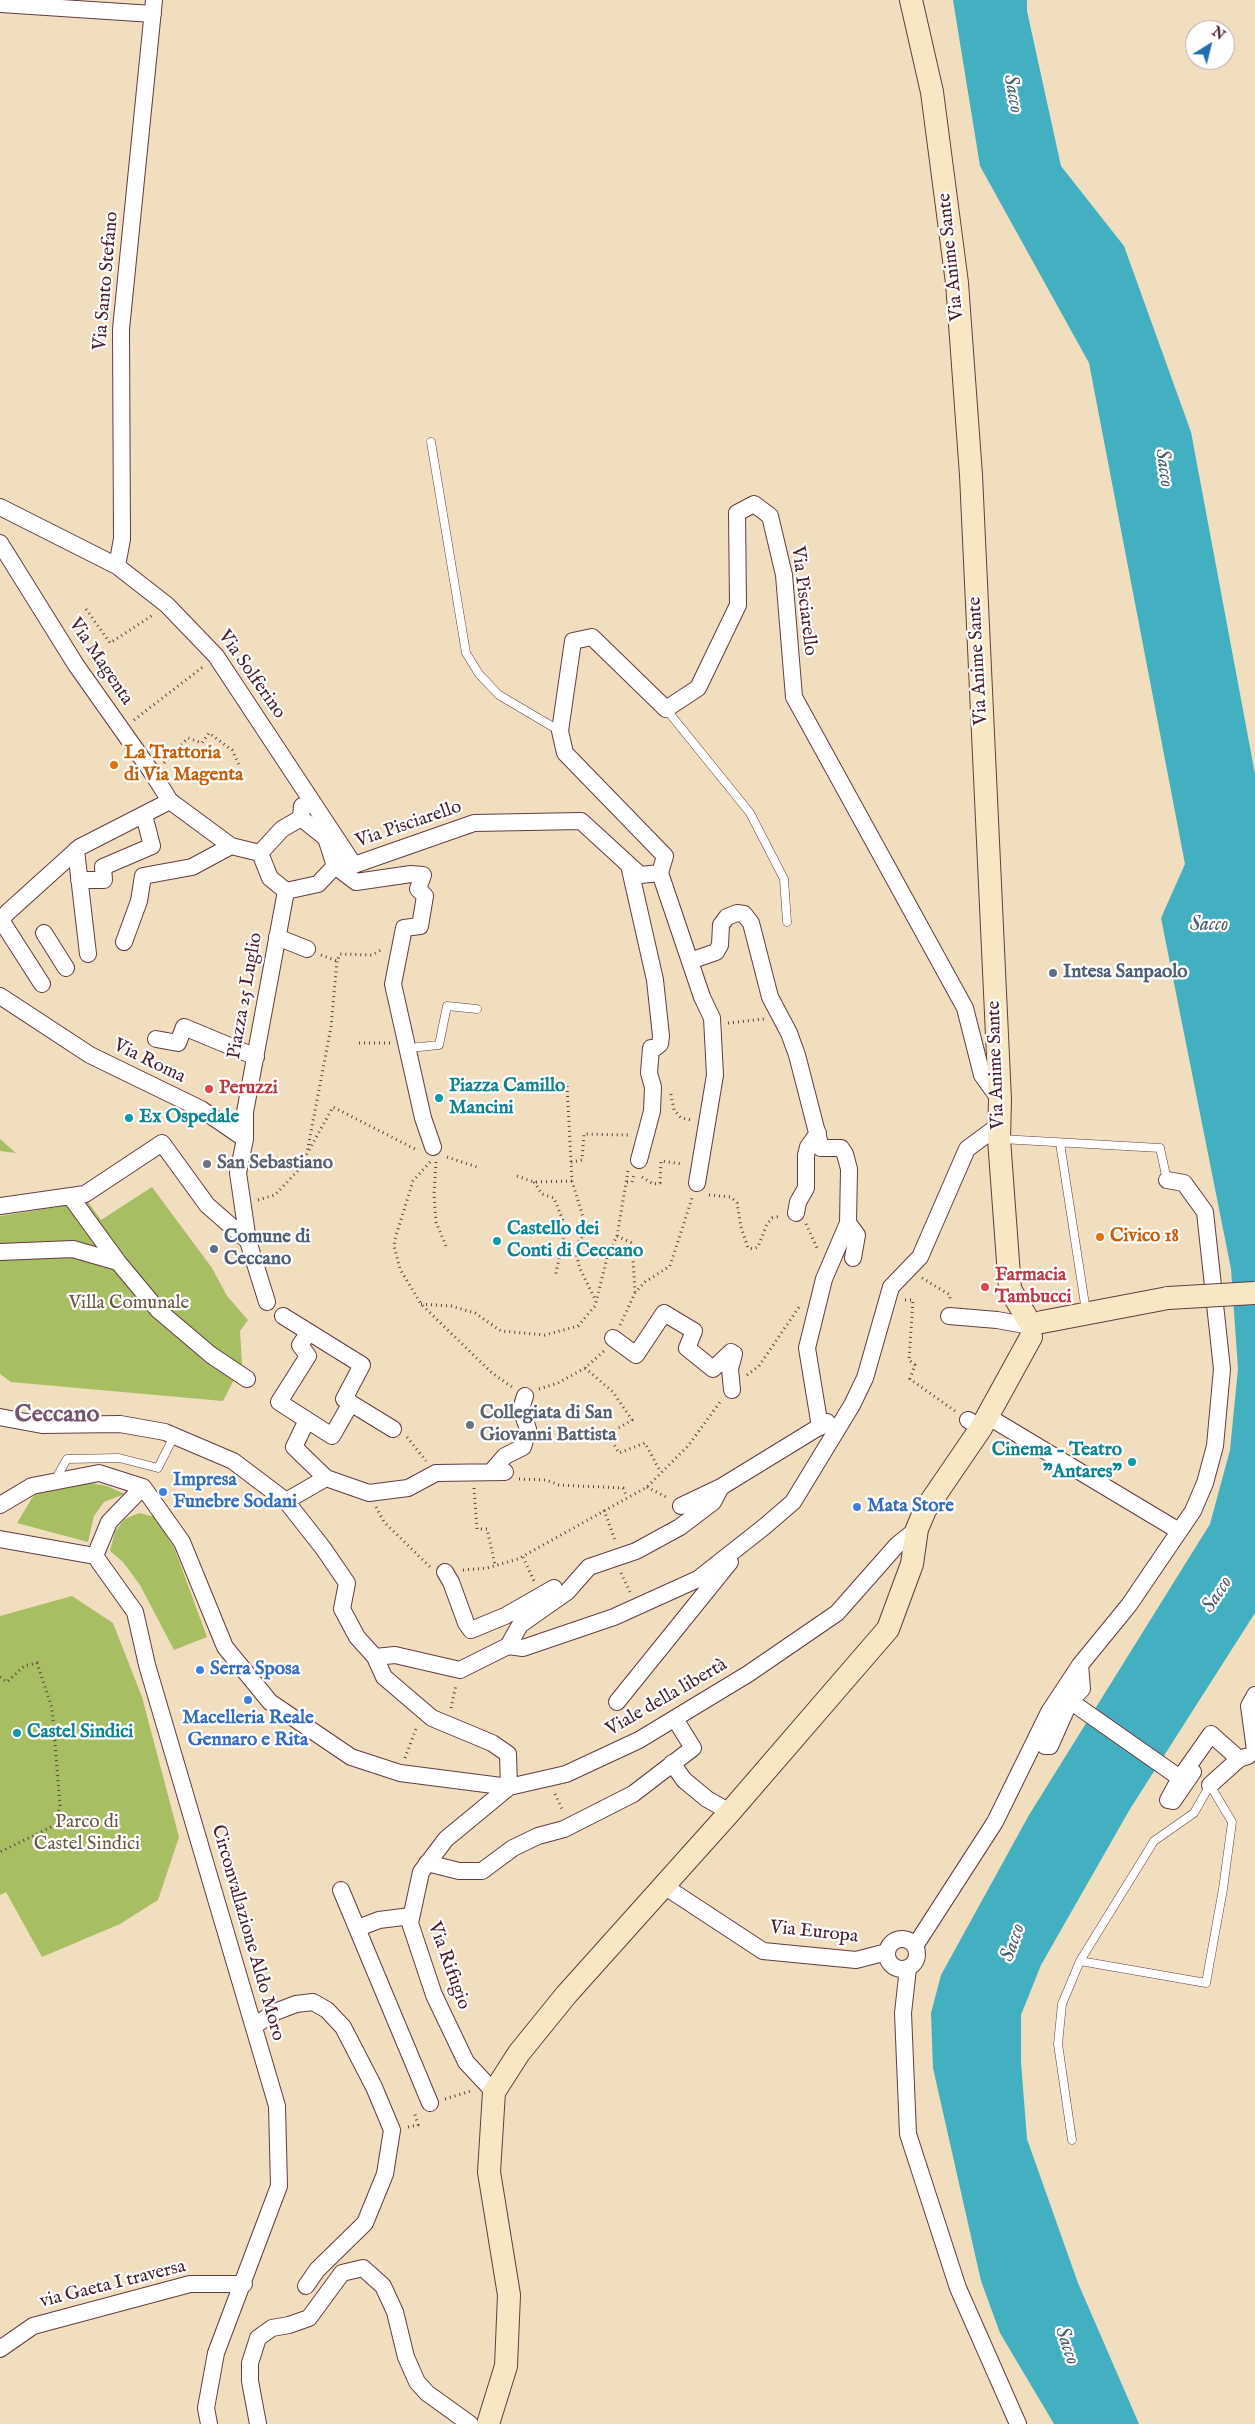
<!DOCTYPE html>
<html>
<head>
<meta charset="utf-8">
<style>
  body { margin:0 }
  #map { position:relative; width:1255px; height:2424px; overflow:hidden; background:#f1debf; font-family:"IM FELL English",serif }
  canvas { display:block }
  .north { position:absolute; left:1185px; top:20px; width:50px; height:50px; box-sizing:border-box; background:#fff; border:1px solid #b7a5aa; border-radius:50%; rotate:36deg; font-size:14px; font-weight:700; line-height:20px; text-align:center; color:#4a1f2b }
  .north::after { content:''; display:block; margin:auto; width:18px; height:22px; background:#1f6fb2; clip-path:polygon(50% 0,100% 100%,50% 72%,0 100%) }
</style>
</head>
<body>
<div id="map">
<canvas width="1255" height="2424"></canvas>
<div class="north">N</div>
</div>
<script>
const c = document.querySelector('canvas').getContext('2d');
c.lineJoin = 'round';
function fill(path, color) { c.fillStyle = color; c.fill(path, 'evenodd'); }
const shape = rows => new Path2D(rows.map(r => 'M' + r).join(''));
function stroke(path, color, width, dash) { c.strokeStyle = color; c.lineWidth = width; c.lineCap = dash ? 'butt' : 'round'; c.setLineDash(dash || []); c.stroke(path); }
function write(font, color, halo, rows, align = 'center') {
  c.font = font + ' "IM FELL English",serif'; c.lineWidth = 4.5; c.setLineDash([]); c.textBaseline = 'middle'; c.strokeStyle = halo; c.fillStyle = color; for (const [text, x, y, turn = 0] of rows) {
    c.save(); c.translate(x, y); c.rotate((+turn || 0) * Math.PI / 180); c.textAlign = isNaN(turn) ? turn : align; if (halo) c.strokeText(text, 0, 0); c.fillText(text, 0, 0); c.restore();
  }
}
const green = shape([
  [0,1139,16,1153,0,1151],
  [152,1187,212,1268,227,1296,248,1320,240,1331,242,1364,223,1401,11,1382,0,1374,0,1216,88,1202,101,1220],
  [86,1482,107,1486,125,1494,104,1502,94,1516,88,1542,17,1523,34,1495],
  [139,1513,155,1517,174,1547,207,1637,174,1650,140,1585,123,1562,110,1551,115,1531,125,1519],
  [72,1596,113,1623,142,1697,179,1837,158,1900,120,1924,42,1957,6,1892,0,1895,0,1616]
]);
const water = shape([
  [953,0,1027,0,1027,11,1061,166,1124,246,1191,432,1255,774,1255,1613,1130,1809,1041,1965,1021,2015,1021,2062,1027,2139,1078,2283,1139,2424,1054,2424,1000,2333,981,2281,933,2068,931,2013,941,1975,1029,1815,1210,1524,1230,1450,1238,1369,1231,1269,1161,918,1185,864,1089,363,980,166]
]);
const path = shape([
  [86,609,110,643,153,615],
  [134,720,204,666],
  [164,763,188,738,202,743,209,733,232,750,240,767],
  [321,955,337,961,340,954,372,955,383,949],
  [728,1023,764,1019],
  [359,1043,391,1043],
  [567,1086,572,1181,587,1230,577,1244,576,1253,580,1269,595,1299],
  [671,1094,674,1110,681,1118,691,1120],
  [309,1150,333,1107,415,1149],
  [447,1157,480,1168],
  [430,1162,413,1181,395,1239,394,1246,400,1269,421,1304,492,1373,512,1387],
  [436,1162,434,1194,436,1222,446,1246],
  [571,1162,582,1160,584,1134,628,1135],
  [517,1176,534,1182,572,1181],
  [642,1177,653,1184,660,1183,661,1161,683,1164],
  [534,1182,542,1194,554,1198,566,1228,555,1277],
  [627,1182,632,1182,634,1175],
  [709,1195,731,1197,737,1203,741,1227,748,1248,753,1249,758,1247,767,1224,772,1218,781,1216],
  [258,1200,275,1195,305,1163,331,1027,337,961],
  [806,1224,818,1250],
  [617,1236,632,1243,635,1292],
  [922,1278,950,1295,950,1301],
  [905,1300,913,1300,909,1360,915,1365,910,1379,955,1411],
  [421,1304,451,1306,475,1313,501,1331,545,1335,578,1326,595,1306,608,1254,617,1236,628,1171],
  [620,1325,635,1293,645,1282,670,1266,692,1198],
  [585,1368,613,1392,632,1420,610,1433,610,1438,619,1453,645,1443,660,1471],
  [747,1375,759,1366,799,1307],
  [539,1389,558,1383,585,1368,604,1351],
  [407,1437,426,1461],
  [519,1479,546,1480,559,1485,623,1488,627,1497],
  [647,1487,668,1498],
  [474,1488,477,1529,487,1529,495,1565],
  [376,1507,384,1522,430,1567],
  [604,1510,615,1540],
  [523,1557,534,1581],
  [463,1570,487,1568,518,1559,647,1487,688,1446,720,1402],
  [621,1573,630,1592],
  [0,1677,7,1682,24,1666,37,1663,52,1708,60,1805,55,1825,0,1852],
  [451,1708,456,1685],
  [405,1758,417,1726],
  [555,1794,563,1811],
  [445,2099,471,2091],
  [408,2127,418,2125,414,2111]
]);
const lane = shape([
  [431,442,466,653,479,674,499,695,560,731],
  [666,709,750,813,784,879,787,922],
  [409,1048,439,1045,447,1006,477,1009],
  [1001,1139,1160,1148,1167,1180],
  [1060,1143,1086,1311],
  [55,1480,67,1459,119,1458,158,1468,174,1436],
  [1072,2140,1058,2044,1062,2004,1080,1961,1154,1841,1194,1813,1210,1785,1232,1822,1223,1889,1206,1983,1080,1961]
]);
const street = shape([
  [0,4,153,14],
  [0,507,117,566,167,605,216,656,354,865,474,823,581,821,640,875,660,873,665,856,565,753,560,731,573,641,592,637,666,709,698,688,738,605,737,513,754,504,770,516,784,575,794,697,965,1008,982,1075,1000,1100],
  [0,543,76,665,153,774,170,801,231,846,260,853],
  [117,566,122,539,121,329,154,0],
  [76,850,88,954],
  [260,853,282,829,301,818,302,806],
  [260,853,270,878,286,891],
  [629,865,655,980,661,1036,660,1044,655,1048,651,1048,649,1073,653,1087,652,1111,639,1160],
  [335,866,356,882,411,874,423,875,418,889,425,896,420,926,404,928,393,984,423,1118,433,1147],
  [660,873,702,997,712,1018,715,1075,697,1183],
  [79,880,104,880,103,867,152,846,144,815],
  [286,891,318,884,335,866,326,838,301,818],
  [1,920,42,984],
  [0,921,8,912,80,847,170,801],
  [44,933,66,968],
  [277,937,307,949],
  [124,942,139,901,143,876,192,867,231,846],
  [690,961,716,952,720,945,721,925,727,917,737,913,744,914,751,923,770,997,789,1033,797,1055,821,1148,841,1148,845,1154,849,1169,848,1223,824,1279,807,1348,820,1427],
  [0,996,90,1055,201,1109,245,1139],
  [156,1039,178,1043,184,1027,256,1057],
  [70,1196,118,1262,158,1310,211,1355,247,1379],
  [0,1206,85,1194,162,1143,207,1205,248,1241],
  [796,1213,798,1202,806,1188,806,1155,808,1147,818,1133],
  [848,1223,857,1235,853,1258],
  [0,1252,73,1249,118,1262],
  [267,1302,248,1241,238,1173,245,1139,245,1112,286,891],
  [283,1316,362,1365,344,1399,393,1429],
  [949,1316,997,1320,1025,1325],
  [309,1332,300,1345,308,1356,279,1402,307,1420,294,1447,326,1478],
  [613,1338,636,1355,664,1313,694,1331,687,1348,713,1369,731,1352,734,1354,730,1369,732,1390],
  [987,1416,1179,1531],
  [0,1417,42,1425,120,1424,165,1432,233,1461,286,1501,323,1548,347,1583,342,1609,357,1637,375,1657,384,1677,432,1718,492,1743,508,1754,509,1787,446,1839,421,1872,410,1923,434,1995,466,2062,494,2092],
  [307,1420,332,1436,351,1403],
  [968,1420,981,1428],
  [491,1472,505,1456,523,1447,528,1429,521,1409,525,1396],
  [286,1501,326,1478,369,1493,408,1488,436,1473,505,1472],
  [0,1505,32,1486,99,1473,143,1487,182,1542,225,1647,270,1702,351,1757,400,1773,509,1787,566,1774,639,1740,748,1674,837,1613,897,1545,917,1529],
  [681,1506,721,1487,827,1422],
  [0,1539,95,1556,135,1612,147,1665,277,2106,279,2186,216,2353,206,2408,209,2424],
  [95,1556,109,1522,143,1487],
  [445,1572,451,1582,466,1623,471,1630,505,1616,554,1588],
  [508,1646,520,1625,567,1592,589,1567,636,1551,680,1527,713,1502,721,1487],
  [375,1657,395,1655,460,1670,508,1646,523,1648,614,1617,698,1579,764,1527,793,1502,852,1405,865,1378,891,1287,920,1257,967,1149,998,1126],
  [1080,1665,1082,1689,1070,1701,1180,1778,1211,1734,1239,1759],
  [1255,1695,1249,1706,1255,1750],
  [617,1702,730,1562],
  [1049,1712,1059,1719,1044,1741,1045,1746,1050,1746,1070,1701],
  [672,1763,684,1780,707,1799,730,1812],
  [1180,1778,1168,1800,1173,1801,1193,1772],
  [1210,1785,1239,1759,1248,1756],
  [427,1863,459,1871,482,1871,513,1848,538,1836,564,1829,633,1794,693,1748,675,1719],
  [664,1886,763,1951,856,1960,887,1952],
  [341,1890,430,2103],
  [358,1928,379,1920,411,1916],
  '887 1954a15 15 0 1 1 30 0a15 15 0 1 1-30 0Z',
  [915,1946,995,1822,1049,1712,1080,1665,1129,1605,1193,1511,1205,1483,1215,1446,1222,1369,1205,1212,1184,1183,1167,1180],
  [908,1968,903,2013,908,2134,958,2288,1018,2424],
  [254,2026,275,2012,296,2004,313,2002,327,2010,343,2027,374,2087,392,2130,385,2174,365,2223,317,2270,306,2286],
  [0,2349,33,2326,190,2284,244,2284],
  [258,2424,250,2381,250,2363,258,2338,272,2328,289,2325,309,2318,342,2273,363,2268,383,2286,395,2312,406,2357,417,2382,427,2393,470,2424]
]);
const secondary = shape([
  [911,0,932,92,957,283,971,475,1000,1100,999,1139,1010,1289,1028,1320],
  [1042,1322,1168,1298],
  [488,2424,506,2366,509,2295,489,2172,494,2092,519,2053,566,1995,730,1812,888,1629,912,1564,917,1529,925,1510,981,1428,1031,1337]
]);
const secondaryBridge = shape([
  [1168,1298,1255,1293]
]);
const markers = [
  [114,765,5,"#e8710a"],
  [1053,973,5,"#5c6f8a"],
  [209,1089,5,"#e0444e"],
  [439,1098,5,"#0f9aa8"],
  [129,1118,5,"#0f9aa8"],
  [207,1164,5,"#6b7280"],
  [1100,1237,5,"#e8710a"],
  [497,1241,5,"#0f9aa8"],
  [214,1249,5,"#5c6f8a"],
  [985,1287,5,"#e0444e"],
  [470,1425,5,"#6b7280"],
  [1132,1462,5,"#0f9aa8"],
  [163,1492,5,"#3f7fe0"],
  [857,1507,5,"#3f7fe0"],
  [200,1670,5,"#3f7fe0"],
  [248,1700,5,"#3f7fe0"],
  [17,1733,5,"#0f9aa8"]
];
const streetNames = [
  ["Via Anime Sante",952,257,-96],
  ["Via Santo Stefano",107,281,-85],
  ["Via Pisciarello",803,601,83],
  ["Via Anime Sante",979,661,-93],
  ["Via Magenta",100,662,56],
  ["Via Solferino",251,675,55],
  ["Via Pisciarello",409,825,-19],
  ["Piazza 25 Luglio",246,996,-80],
  ["Via Roma",149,1062,26],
  ["Via Anime Sante",997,1065,-92],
  ["Viale della libertà",667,1698,-30],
  ["Circonvallazione Aldo Moro",247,1933,74],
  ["Via Europa",814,1933,6],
  ["Via Rifugio",448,1966,70],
  ["via Gaeta I traversa",113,2285,-14]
];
const foodNames = [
  ["La Trattoria",124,754],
  ["di Via Magenta",124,776],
  ["Civico 18",1110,1237]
];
const serviceNames = [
  ["Intesa Sanpaolo",1063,973],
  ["Comune di",224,1238],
  ["Ceccano",224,1260]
];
const cultureNames = [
  ["Piazza Camillo",449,1087],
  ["Mancini",449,1109],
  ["Ex Ospedale",139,1118],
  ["Castello dei",507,1230],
  ["Conti di Ceccano",507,1252],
  ["Cinema - Teatro",1122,1451,"right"],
  ["\"Antares\"",1122,1473,"right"],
  ["Castel Sindici",27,1733]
];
const healthNames = [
  ["Peruzzi",219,1089],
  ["Farmacia",995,1276],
  ["Tambucci",995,1298]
];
const worshipNames = [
  ["San Sebastiano",217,1164],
  ["Collegiata di San",480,1414],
  ["Giovanni Battista",480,1436]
];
const parkNames = [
  ["Villa Comunale",129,1304],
  ["Parco di",87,1823],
  ["Castel Sindici",87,1845]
];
const shopNames = [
  ["Impresa",173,1481],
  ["Funebre Sodani",173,1503],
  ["Mata Store",867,1507],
  ["Serra Sposa",210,1670],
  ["Macelleria Reale",248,1719,"center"],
  ["Gennaro e Rita",248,1741,"center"]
];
const waterNames = [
  ["Sacco",1012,94,80],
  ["Sacco",1163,468,82],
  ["Sacco",1209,926],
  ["Sacco",1218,1595,-57],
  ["Sacco",1014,1943,-71],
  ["Sacco",1066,2346,71]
];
const districtNames = [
  ["Ceccano",57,1416]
];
fill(green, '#a8be62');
fill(water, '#43b0c1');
stroke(lane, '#633c41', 9);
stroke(street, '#633c41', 18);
stroke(secondary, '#633c41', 24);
stroke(path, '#633c41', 3, [1, 4]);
stroke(lane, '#fff', 8);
stroke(street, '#fff', 16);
stroke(secondary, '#f7e8c3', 22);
stroke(secondaryBridge, '#633c41', 24, []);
stroke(secondaryBridge, '#f7e8c3', 22);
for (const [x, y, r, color] of markers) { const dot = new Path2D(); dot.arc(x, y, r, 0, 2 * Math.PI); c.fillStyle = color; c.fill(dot); stroke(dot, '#fff', 2); }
write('19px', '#4a1f2b', '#fff', streetNames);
write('bold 19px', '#c56008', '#fff', foodNames, 'left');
write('bold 19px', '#4e5e75', '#fff', serviceNames, 'left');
write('bold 19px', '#0d838f', '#fff', cultureNames, 'left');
write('bold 19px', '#be3a42', '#fff', healthNames, 'left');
write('bold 19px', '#5b616d', '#fff', worshipNames, 'left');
write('19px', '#6b573e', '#fff', parkNames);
write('bold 19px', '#366cbe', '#fff', shopNames, 'left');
write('italic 20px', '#47606e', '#fff', waterNames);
write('bold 24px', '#75556d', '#fff', districtNames);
</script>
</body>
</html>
